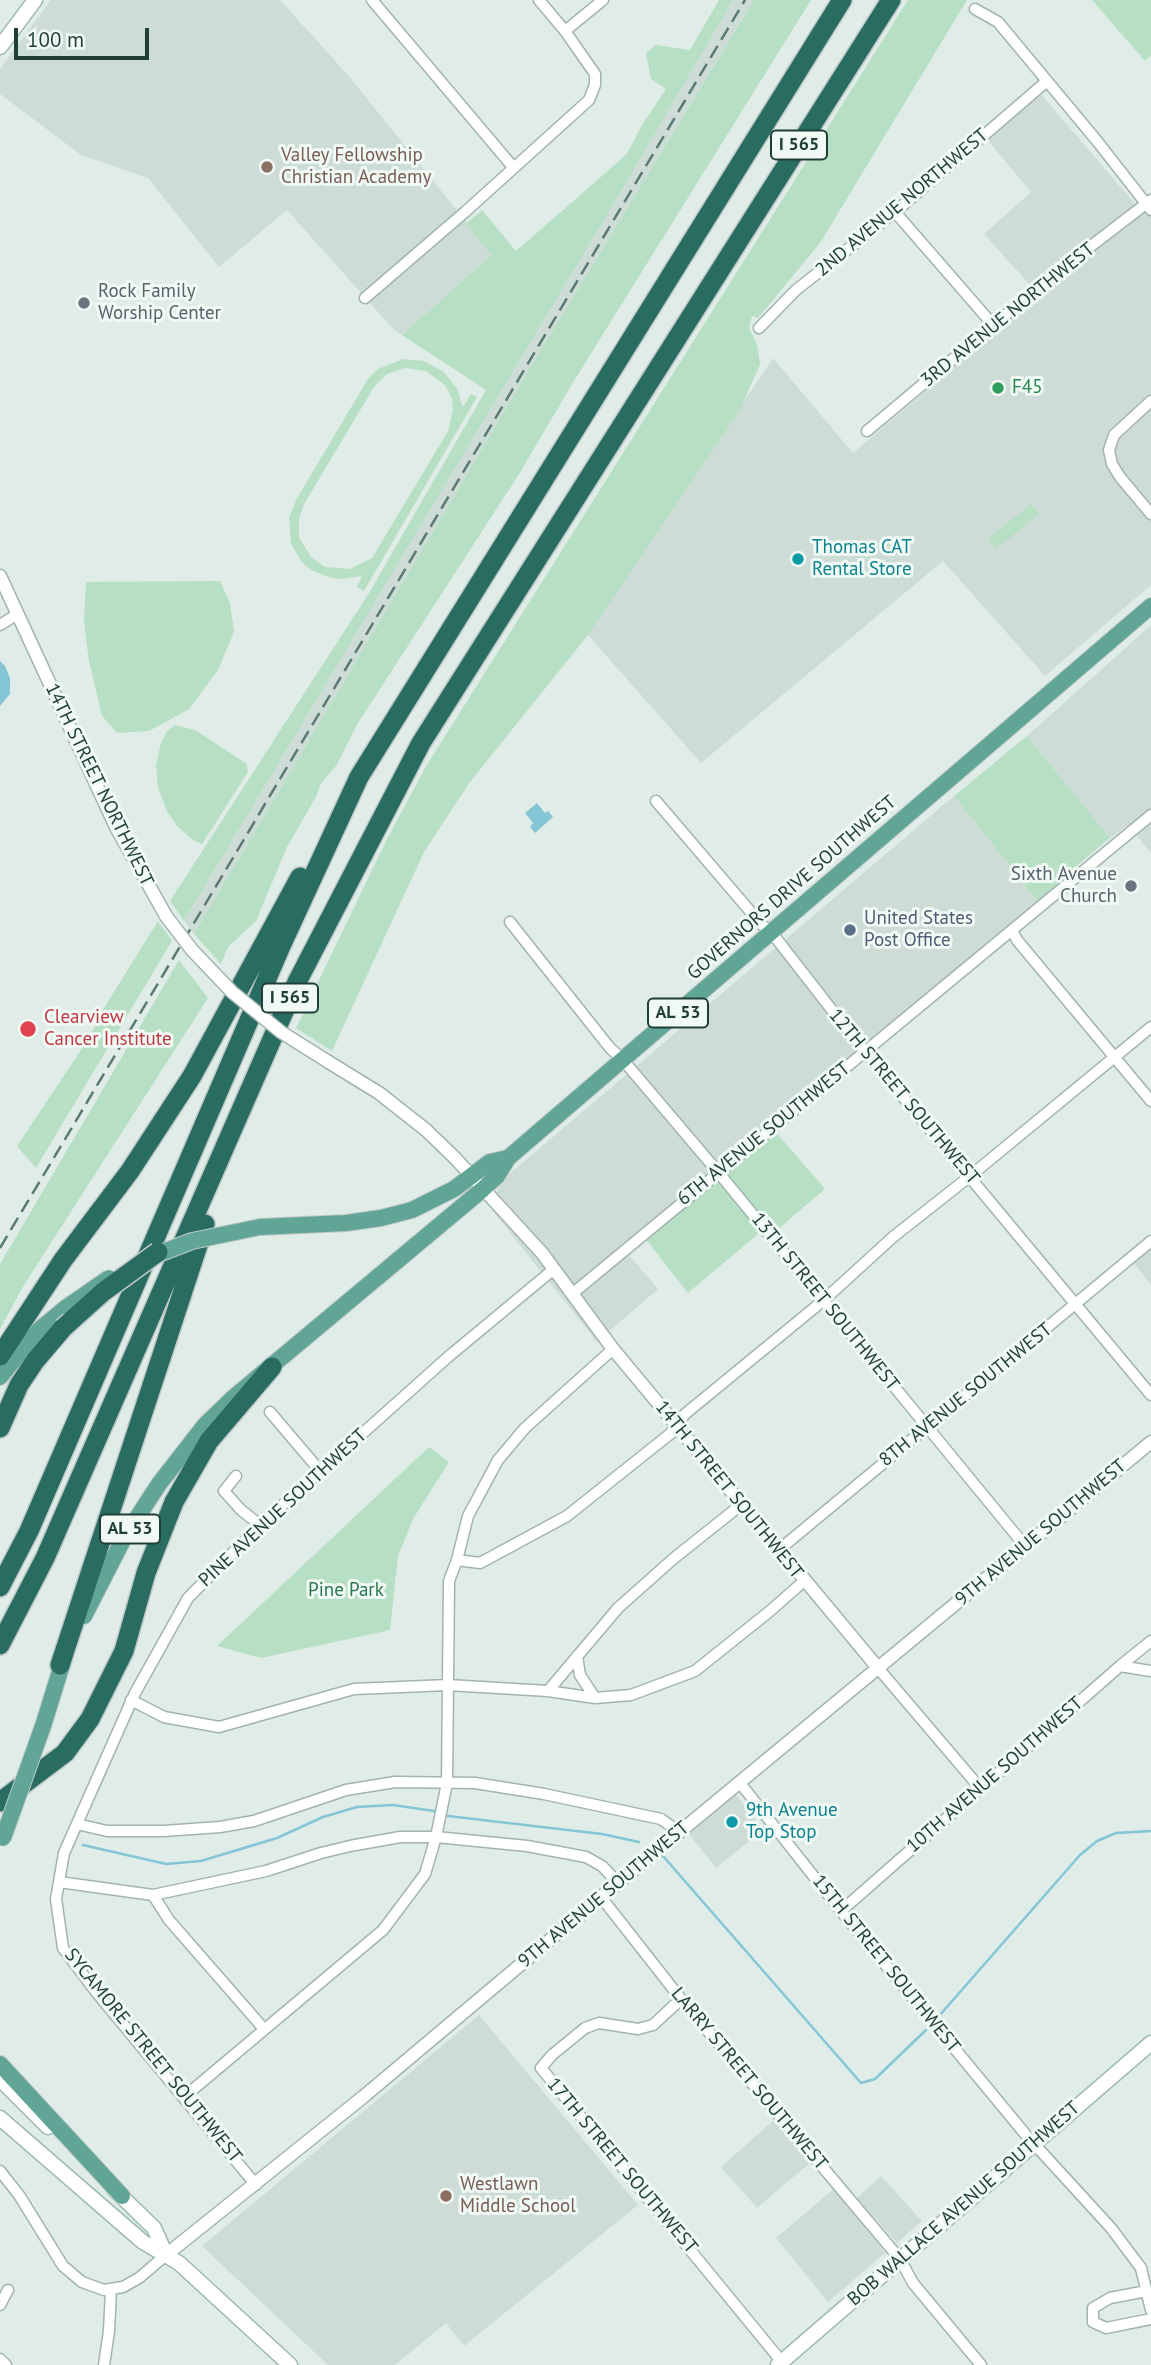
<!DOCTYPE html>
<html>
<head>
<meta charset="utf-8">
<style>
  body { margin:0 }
  #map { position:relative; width:1151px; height:2365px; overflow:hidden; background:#e0ece8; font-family:"PT Sans",sans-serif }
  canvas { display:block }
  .scale { position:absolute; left:14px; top:28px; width:135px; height:32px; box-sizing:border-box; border:4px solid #1f3e37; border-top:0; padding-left:9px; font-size:21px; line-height:24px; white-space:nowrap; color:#1f3e37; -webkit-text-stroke:5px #f1f9f5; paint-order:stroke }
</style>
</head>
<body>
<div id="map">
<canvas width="1151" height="2365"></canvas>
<div class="scale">100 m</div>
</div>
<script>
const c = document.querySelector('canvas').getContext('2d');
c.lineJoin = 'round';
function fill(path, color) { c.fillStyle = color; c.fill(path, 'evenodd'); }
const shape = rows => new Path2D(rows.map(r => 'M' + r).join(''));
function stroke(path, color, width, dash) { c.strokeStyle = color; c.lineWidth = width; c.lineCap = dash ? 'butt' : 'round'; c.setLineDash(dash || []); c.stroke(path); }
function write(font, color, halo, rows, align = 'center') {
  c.font = font + ' "PT Sans",sans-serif'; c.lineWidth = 6; c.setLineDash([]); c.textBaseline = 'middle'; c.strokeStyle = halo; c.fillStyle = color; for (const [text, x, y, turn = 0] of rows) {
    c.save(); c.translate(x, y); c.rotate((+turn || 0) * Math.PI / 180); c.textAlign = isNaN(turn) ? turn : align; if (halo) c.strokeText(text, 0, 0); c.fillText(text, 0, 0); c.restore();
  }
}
const built = shape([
  [51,0,280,0,348,75,492,254,402,335,394,330,287,210,219,267,148,178,81,155,0,94,0,69],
  [733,0,754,0,533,363,194,934,184,921,623,188],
  [1039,92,1135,204,1151,192,1151,585,1045,676,943,561,701,763,588,635,773,358,853,453,1039,295,984,234,1031,192,986,138],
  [1151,625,1151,853,1128,825,1110,838,1027,736],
  [954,796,1044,909,628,1254,658,1289,597,1342,492,1210,500,1182],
  [1151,1245,1151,1285,1133,1262],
  [735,1793,763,1830,716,1868,689,1834],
  [479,2015,638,2205,464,2346,446,2323,395,2365,328,2365,202,2246],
  [775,2119,811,2162,757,2208,721,2167],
  [881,2176,922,2221,897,2243,857,2198],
  [835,2188,885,2253,828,2302,776,2238]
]);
const green = shape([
  [719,0,733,0,623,188,184,921,170,901,369,593,486,390,402,335,491,255,466,224,482,210,516,251,627,154,642,125,666,89,651,79,646,53,656,45,690,50],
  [754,0,811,0,572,384,521,471,358,723,336,766,321,783,316,797,287,847,256,921,228,947,221,964,194,934,533,363],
  [908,0,967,0,820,243,758,318,752,316,749,328,757,344,760,364,740,410,588,635,470,782,424,852,332,1051,296,1028,387,839,425,768],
  [1092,0,1151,0,1151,55,1145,61],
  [403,359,424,361,444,372,457,389,463,407,471,394,477,397,364,591,357,587,362,576,341,579,328,577,311,570,302,562,291,544,289,518,296,500,368,379,378,369],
  [405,368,426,371,445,385,452,399,453,410,448,431,372,558,350,569,325,567,312,558,299,538,299,519,304,504,374,387,387,374],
  [1031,504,1039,514,996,549,988,539],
  [220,581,230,603,234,632,218,670,189,709,149,731,117,733,102,716,89,661,84,622,86,582],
  [175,725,195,730,247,764,248,772,202,844,193,840,177,826,167,811,158,788,156,765,161,743,166,732],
  [1027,736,1110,838,1063,877,1071,887,1044,909,954,796],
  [158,921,172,941,36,1168,17,1146,89,1038,101,1013],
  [179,960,208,998,24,1285,0,1329,0,1264],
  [775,1131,825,1189,770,1236,764,1229,688,1293,645,1238],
  [429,1447,449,1462,413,1519,398,1556,390,1630,261,1658,217,1646]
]);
const water = shape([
  [0,661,5,666,10,678,10,694,0,706],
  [537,803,545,813,548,811,553,817,535,833,530,827,533,823,525,813]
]);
const stream = shape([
  [448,1816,602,1834,639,1842],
  [83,1845,166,1864,201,1861,277,1838,323,1817,357,1807,393,1805,434,1811],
  [663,1856,861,2083,875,2079,926,2030],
  [939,2016,1080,1855,1097,1841,1116,1833,1151,1831]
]);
const minor = shape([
  [372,0,513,167],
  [975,9,998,22,1097,141,1151,210],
  [565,31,603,0],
  [895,212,994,326],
  [365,298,465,212,589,100,595,85,595,74,565,31,539,0],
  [759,328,796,290,895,212,1047,81],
  [1151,401,1114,435,1109,450,1112,464,1120,477,1151,514],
  [867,431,1052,276,1151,200],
  [0,625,16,615],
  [656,801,761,924,772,933,849,1032,1151,1395],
  [510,922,610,1048,623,1060,718,1172,1025,1546],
  [1012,930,1017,940,1151,1101],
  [572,1294,1151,815],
  [270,1412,321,1472],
  [236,1476,224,1491,241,1510,260,1525],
  [780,1549,1151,1241],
  [457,1560,480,1563,567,1516,670,1434,685,1414,824,1300,893,1237,969,1177,1151,1027],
  [577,1656,580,1675,595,1698],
  [1120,1666,1151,1671],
  [878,1668,980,1788],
  [548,1691,618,1608,673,1559,742,1504],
  [131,1700,164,1717,219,1727,354,1689,448,1685,548,1691,595,1698,631,1695,695,1671,770,1611,804,1581],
  [740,1783,841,1911,1026,2135,1111,2228,1141,2268,1151,2310],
  [77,1824,107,1831,164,1831,220,1827,254,1821,346,1790,395,1782,475,1783,544,1794,661,1819,679,1832],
  [59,1882,153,1895,266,1871,321,1853,350,1846,400,1837,436,1837,527,1846,586,1857,602,1866,618,1883],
  [153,1895,169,1920,264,2029],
  [601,1897,681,1999,900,2259,913,2283,981,2365],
  [841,1911,1120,1666,1151,1641],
  [681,1999,653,2025,638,2029,599,2023,585,2028,552,2055,541,2068,782,2362],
  [184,2097,383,1930,425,1874,436,1837,447,1783,449,1581,457,1560,468,1516,498,1460,525,1428,613,1349],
  [0,2171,19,2195,63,2266,82,2282,104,2290,123,2287,139,2278,166,2255],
  [256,2185,97,1993,63,1948,56,1899,64,1853,135,1693,188,1598,260,1525,448,1357,554,1269],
  [1147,2291,1110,2298,1093,2308,1093,2322,1106,2328,1151,2319],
  [0,2305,8,2290],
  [0,2359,6,2365],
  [104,2365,109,2331,111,2290]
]);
const tertiary = shape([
  [0,576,116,827,166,916],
  [327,1061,379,1093,426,1130,455,1158,542,1253,613,1349,878,1668],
  [166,2255,363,2097,601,1897,1151,1442]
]);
const secondary = shape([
  [0,47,35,0],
  [0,2079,48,2127],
  [0,2118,143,2242,179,2263,290,2365],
  [114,2189,154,2228,166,2255],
  [778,2365,1151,2043]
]);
const primary = shape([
  [260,1227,346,1223,381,1218,412,1210,454,1189,490,1162,508,1158],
  [0,1377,39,1330,67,1307],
  [84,1616,124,1538,159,1484,205,1425,233,1398,483,1189,497,1176,508,1158,1151,606],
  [43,1726,65,1655],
  [0,2064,122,2196]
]);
const motorway = shape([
  [0,1356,63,1260,130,1171,192,1076,300,877],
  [0,1428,19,1385,35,1361,63,1328],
  [0,1587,29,1531,281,946,359,777,842,0],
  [0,1645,45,1558,297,982,421,743,891,0],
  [60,1665,205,1224],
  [0,1802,65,1753,90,1719,124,1651,146,1573,174,1502,209,1441,272,1367]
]);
const rail = shape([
  [0,1248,745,0]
]);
const tertiaryBridge = shape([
  [166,916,192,950,232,992,281,1032,327,1061]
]);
const primaryBridge = shape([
  [148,1258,192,1241,260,1227],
  [67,1307,109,1278],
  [3,1838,43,1726]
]);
const motorwayBridge = shape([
  [63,1328,103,1292,158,1252]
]);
const markers = [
  [267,167,7,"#8d6e63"],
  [84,303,7,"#6b7280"],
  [998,388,7,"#2e9e5b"],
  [798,559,7,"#0f9aa8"],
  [1131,886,7,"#6b7280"],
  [850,930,7,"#5c6f8a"],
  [28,1029,9,"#e0444e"],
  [732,1822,7,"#0f9aa8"],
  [446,2196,7,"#8d6e63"]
];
const shields = [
  [799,145,56],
  [290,998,56],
  [678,1013,60],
  [130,1529,60]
];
const shieldNames = [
  ["I 565",799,145],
  ["I 565",290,998],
  ["AL 53",678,1013],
  ["AL 53",130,1529]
];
const educationNames = [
  ["Valley Fellowship",281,156],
  ["Christian Academy",281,178],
  ["Westlawn",460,2185],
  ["Middle School",460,2207]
];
const streetNames = [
  ["2ND AVENUE NORTHWEST",902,203,-40],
  ["3RD AVENUE NORTHWEST",1008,315,-39],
  ["14TH STREET NORTHWEST",99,785,64],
  ["GOVERNORS DRIVE SOUTHWEST",792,888,-41],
  ["12TH STREET SOUTHWEST",904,1097,50],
  ["6TH AVENUE SOUTHWEST",764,1134,-39],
  ["13TH STREET SOUTHWEST",825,1302,51],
  ["8TH AVENUE SOUTHWEST",966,1395,-39],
  ["14TH STREET SOUTHWEST",729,1490,51],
  ["PINE AVENUE SOUTHWEST",283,1508,-43],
  ["9TH AVENUE SOUTHWEST",1041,1533,-40],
  ["10TH AVENUE SOUTHWEST",995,1775,-41],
  ["9TH AVENUE SOUTHWEST",604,1895,-40],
  ["15TH STREET SOUTHWEST",886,1964,51],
  ["SYCAMORE STREET SOUTHWEST",153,2056,51],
  ["LARRY STREET SOUTHWEST",749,2079,50],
  ["17TH STREET SOUTHWEST",622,2166,50],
  ["BOB WALLACE AVENUE SOUTHWEST",964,2204,-41]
];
const worshipNames = [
  ["Rock Family",98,292],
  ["Worship Center",98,314],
  ["Sixth Avenue",1117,875,"right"],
  ["Church",1117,897,"right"]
];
const leisureNames = [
  ["F45",1012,388]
];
const cultureNames = [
  ["Thomas CAT",812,548],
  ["Rental Store",812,570],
  ["9th Avenue",746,1811],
  ["Top Stop",746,1833]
];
const serviceNames = [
  ["United States",864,919],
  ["Post Office",864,941]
];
const healthNames = [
  ["Clearview",44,1018],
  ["Cancer Institute",44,1040]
];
const parkNames = [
  ["Pine Park",346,1591]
];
fill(built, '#cedcd7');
fill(green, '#b7dfc4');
fill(water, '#84c5d6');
stroke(stream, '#84c5d6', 2.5);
stroke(minor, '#a2b4af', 13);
stroke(tertiary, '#a2b4af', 15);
stroke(secondary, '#9eb9b1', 17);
stroke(primary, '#c0c9c7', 18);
stroke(motorway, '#c0c9c7', 22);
stroke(minor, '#fff', 10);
stroke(tertiary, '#fff', 12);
stroke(secondary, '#fff', 14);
stroke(primary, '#61a597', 16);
stroke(motorway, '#296c62', 19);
stroke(rail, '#5a7a73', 2.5, [14, 7]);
stroke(tertiaryBridge, '#a2b4af', 15, []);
stroke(primaryBridge, '#c0c9c7', 18, []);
stroke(motorwayBridge, '#c0c9c7', 22, []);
stroke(tertiaryBridge, '#fff', 12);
stroke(primaryBridge, '#61a597', 16);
stroke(motorwayBridge, '#296c62', 19);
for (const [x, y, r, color] of markers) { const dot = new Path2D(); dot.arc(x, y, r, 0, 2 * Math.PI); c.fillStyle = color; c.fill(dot); stroke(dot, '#f1f9f5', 2.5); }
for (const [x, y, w] of shields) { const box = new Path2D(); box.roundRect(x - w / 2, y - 14.5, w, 29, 5); c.fillStyle = '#f1f9f5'; c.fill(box); stroke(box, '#1f3e37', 2); }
write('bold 18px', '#1f3e37', null, shieldNames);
write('19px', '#785e54', '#f1f9f5', educationNames, 'left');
write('19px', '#1f3e37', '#f1f9f5', streetNames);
write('19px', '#5b616d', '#f1f9f5', worshipNames, 'left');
write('19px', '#27864d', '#f1f9f5', leisureNames, 'left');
write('19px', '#0d838f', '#f1f9f5', cultureNames, 'left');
write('19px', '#4e5e75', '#f1f9f5', serviceNames, 'left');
write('19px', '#be3a42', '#f1f9f5', healthNames, 'left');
write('19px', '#27784b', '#f1f9f5', parkNames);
</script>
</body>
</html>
